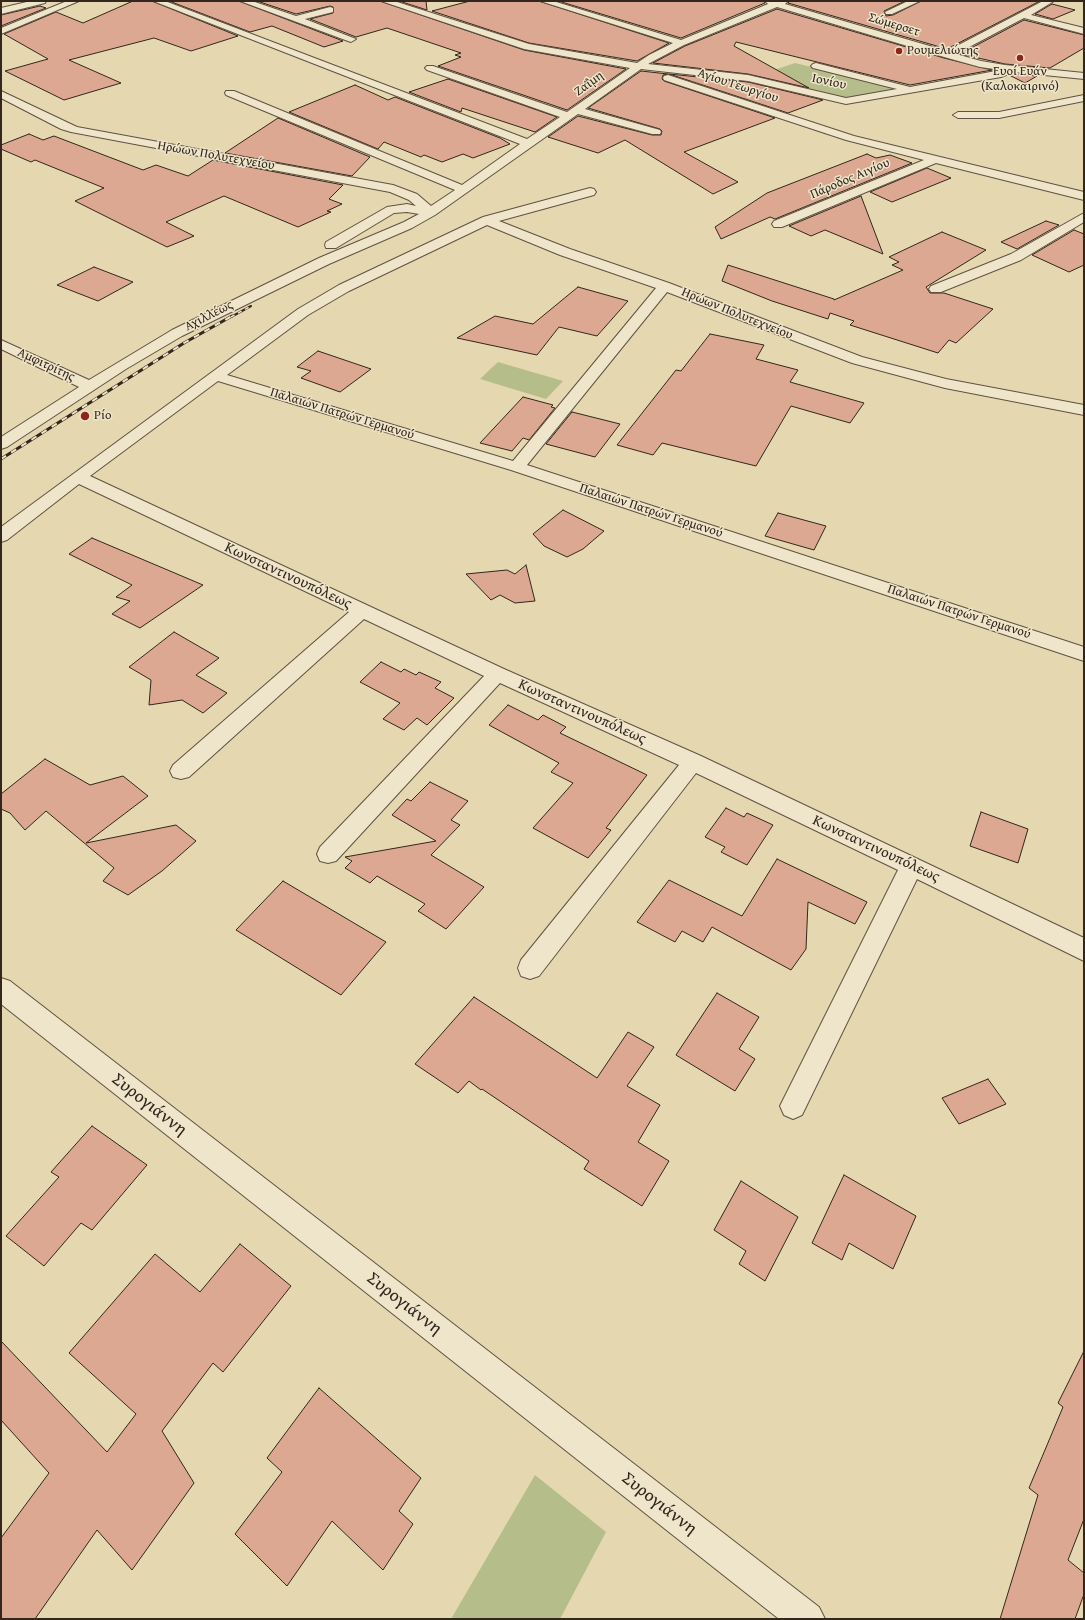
<!DOCTYPE html>
<html>
<head>
<meta charset="utf-8">
<style>
  body { margin:0 }
  #map { position:relative; width:1085px; height:1620px; overflow:hidden; background:#e5d7af; font-family:"Gentium Book Plus",serif }
  canvas { display:block }
  .frame { position:absolute; inset:0; border:2px solid #32261d; pointer-events:none }
</style>
</head>
<body>
<div id="map">
<canvas width="1085" height="1620"></canvas>
<div class="frame"></div>
</div>
<script>
const c = document.querySelector('canvas').getContext('2d');
c.lineJoin = 'round';
function fill(path, color) { c.fillStyle = color; c.fill(path, 'evenodd'); }
const shape = rows => new Path2D(rows.map(r => 'M' + r).join(''));
function stroke(path, color, width, dash) { c.strokeStyle = color; c.lineWidth = width; c.lineCap = dash ? 'butt' : 'round'; c.setLineDash(dash || []); c.stroke(path); }
function write(font, color, halo, rows, align = 'center') {
  c.font = font + ' "Gentium Book Plus",serif'; c.lineWidth = 3; c.setLineDash([]); c.textBaseline = 'middle'; c.strokeStyle = halo; c.fillStyle = color; for (const [text, x, y, turn = 0] of rows) {
    c.save(); c.translate(x, y); c.rotate((+turn || 0) * Math.PI / 180); c.textAlign = isNaN(turn) ? turn : align; if (halo) c.strokeText(text, 0, 0); c.fillText(text, 0, 0); c.restore();
  }
}
const green = shape([
  [795,63,903,89,844,99,753,77],
  [498,362,563,381,546,399,480,379],
  [535,1475,606,1532,560,1619,451,1619]
]);
const building = shape([
  [133,1,152,1,238,36,191,51,154,38,69,60,121,83,64,100,5,71,48,59,4,34,56,12,83,23,133,1],
  [169,1,239,1,343,41,324,47,272,26,250,32,169,1],
  [257,1,380,1,524,50,626,69,567,110,438,66,461,57,455,55,461,53,387,28,356,37,310,19,333,13,333,7,330,6,296,14,257,1],
  [399,1,426,1,427,10,399,1],
  [470,1,539,1,669,43,637,61,529,43,432,11,470,1],
  [558,1,764,1,765,3,681,38,558,1],
  [790,1,905,1,884,11,886,16,893,15,921,1,1040,1,947,49,788,3,790,1],
  [1052,4,1075,10,1053,19,1035,14,1052,4],
  [40,6,46,8,1,26,1,15,40,6],
  [777,9,944,58,992,70,910,85,736,42,734,46,809,88,748,74,653,63,685,46,777,9],
  [1024,20,1084,35,1084,48,1050,68,1005,64,960,54,1024,20],
  [641,71,668,74,663,75,662,79,664,81,775,118,684,152,738,182,713,194,625,140,598,153,548,137,578,116,652,135,661,135,662,131,660,129,588,108,641,71],
  [669,74,748,82,823,100,788,113,669,74],
  [1014,74,1037,76,1025,83,1009,75,1014,74],
  [448,79,557,117,535,132,462,108,461,112,409,92,448,79],
  [355,85,388,100,395,97,500,138,510,144,473,158,463,154,442,162,424,155,421,157,384,142,378,149,289,112,355,85],
  [278,118,370,157,352,176,225,153,278,118],
  [29,134,43,140,54,136,143,170,156,165,188,176,213,160,343,185,329,199,342,204,327,211,331,212,298,227,224,196,166,222,194,236,167,247,75,201,104,188,35,160,31,162,1,149,1,145,29,134],
  [867,154,876,158,890,155,912,163,775,219,770,217,721,239,715,227,767,193,867,154],
  [927,168,951,178,892,202,870,192,927,168],
  [861,196,883,254,825,230,811,236,789,226,861,196],
  [1046,221,1059,225,1017,249,1001,242,1046,221],
  [1074,230,1084,234,1084,265,1069,272,1032,255,1074,230],
  [942,232,986,250,926,287,930,293,944,293,993,309,956,343,949,340,938,353,850,325,854,321,830,313,828,319,772,301,722,281,728,265,834,299,834,300,903,270,892,265,899,262,889,257,942,232],
  [94,267,133,282,98,301,57,285,94,267],
  [578,287,628,301,597,336,559,327,537,355,457,338,495,316,533,324,578,287],
  [710,334,764,345,756,359,798,370,790,382,864,403,850,423,791,406,756,466,662,443,653,455,617,445,676,370,681,371,710,334],
  [318,351,371,369,340,392,301,378,311,371,297,367,318,351],
  [523,397,553,405,551,407,555,408,529,440,523,438,512,451,480,443,523,397],
  [572,412,620,424,595,457,546,444,572,412],
  [563,510,604,531,583,549,567,557,544,546,533,534,563,510],
  [778,513,826,526,814,550,765,536,778,513],
  [92,538,203,585,140,628,112,614,130,601,116,597,132,585,69,554,92,538],
  [526,565,535,601,515,603,500,595,491,600,466,574,507,570,515,574,526,565],
  [174,632,219,658,196,675,227,693,203,713,182,700,149,705,151,680,129,667,174,632],
  [381,662,401,672,404,669,416,675,419,672,441,682,435,688,454,698,427,725,417,718,404,730,383,719,400,703,360,682,381,662],
  [508,705,538,720,543,715,566,727,560,733,647,775,606,828,611,830,588,858,533,828,573,783,551,772,559,763,489,725,508,705],
  [45,759,90,785,123,776,148,796,86,843,176,825,196,841,162,871,128,895,103,881,114,868,46,811,25,830,10,813,1,809,1,794,45,759],
  [430,782,468,801,451,820,460,825,431,855,484,887,446,929,418,911,425,904,377,876,370,883,345,868,352,861,345,857,436,841,392,815,407,799,411,801,430,782],
  [726,808,744,817,747,813,773,825,747,865,721,852,725,847,705,837,726,808],
  [981,812,1028,829,1018,863,970,846,981,812],
  [777,859,867,902,855,924,808,902,806,949,791,970,712,927,703,942,682,931,675,942,637,922,669,880,742,916,777,859],
  [283,881,386,942,341,995,236,930,283,881],
  [717,993,759,1017,739,1049,755,1059,735,1091,676,1055,717,993],
  [474,997,597,1078,628,1032,654,1047,627,1086,660,1105,638,1142,669,1161,642,1206,584,1169,589,1161,482,1089,481,1090,469,1081,458,1093,415,1064,474,997],
  [988,1079,1006,1104,959,1124,942,1098,988,1079],
  [92,1126,147,1165,92,1230,81,1223,44,1266,6,1236,59,1177,51,1172,92,1126],
  [844,1175,916,1216,893,1269,849,1243,842,1260,812,1243,844,1175],
  [741,1181,798,1217,765,1281,739,1264,746,1251,714,1230,741,1181],
  [240,1244,291,1286,223,1372,213,1363,162,1431,194,1483,132,1570,97,1530,35,1619,1,1619,1,1538,49,1473,1,1420,1,1341,107,1452,136,1414,69,1353,155,1254,200,1292,240,1244],
  [1084,1351,1084,1519,1068,1560,1084,1573,1084,1594,1075,1619,1000,1619,1038,1495,1029,1488,1063,1407,1058,1403,1084,1351],
  [319,1388,421,1478,399,1511,413,1524,383,1570,332,1521,287,1586,235,1534,282,1472,267,1458,319,1388]
]);
const minor = shape([
  [31,1,46,1,45,3,1,14,1,8,31,1],
  [67,1,79,1,1,34,1,28,67,1],
  [153,1,165,1,527,139,560,117,427,70,425,68,427,66,433,66,567,112,630,68,524,49,381,1,394,1,529,44,637,63,649,55,673,43,540,1,553,1,681,40,768,4,765,1,788,1,785,4,947,51,1043,1,1054,1,1031,15,1084,28,1084,34,1024,18,956,54,981,61,1005,65,1084,73,1084,79,1014,72,1001,77,846,104,748,81,641,69,585,109,660,130,661,132,660,134,652,134,578,114,435,215,412,228,329,264,182,336,126,369,7,447,1,449,1,437,79,387,1,349,1,340,89,380,172,330,319,258,404,222,419,214,407,212,394,213,336,248,326,248,325,245,326,242,387,207,407,204,416,206,409,200,390,192,71,132,61,129,1,98,1,91,77,127,393,185,417,194,431,206,455,190,226,95,225,93,226,91,234,91,462,185,520,144,153,1],
  [777,7,944,57,980,67,1001,70,910,87,816,63,813,64,811,66,813,68,897,89,846,98,748,75,648,64,684,45,777,7],
  [240,1,252,1,296,16,330,7,333,8,333,12,305,19,356,39,351,42,348,41,240,1],
  [908,1,920,1,892,14,886,14,885,12,908,1],
  [668,75,854,136,1084,192,1084,200,936,163,782,227,774,227,772,224,774,221,924,160,846,140,664,80,663,78,664,76,668,75],
  [1084,95,1084,101,999,118,958,118,953,115,958,112,999,112,1084,95],
  [590,188,594,189,596,192,594,195,499,221,570,249,669,283,862,357,946,379,1084,405,1084,415,945,388,852,363,667,292,527,465,1084,647,1084,661,511,470,218,381,90,476,504,669,701,756,1084,938,1084,961,917,879,802,1115,793,1119,784,1115,780,1106,898,870,696,773,539,976,530,979,521,976,518,968,521,960,679,765,500,683,336,861,328,863,320,861,317,854,320,847,484,676,364,619,189,777,181,779,173,777,170,771,173,765,349,612,79,484,7,540,1,542,1,527,298,309,339,285,483,217,590,188],
  [487,225,560,255,656,288,513,461,227,375,308,315,349,291,487,225],
  [1084,213,1084,222,1021,260,941,292,931,292,929,289,931,286,1011,254,1084,213],
  [1,978,10,981,819,1607,825,1619,779,1619,1,1004,1,978]
]);
const railFar1 = shape([
  [231,317,251,306]
]);
const rail = shape([
  [1,459,184,343,232,316]
]);
const markers = [
  [899,51,4,"#8f2418"],
  [1020,58,4,"#8f2418"],
  [85,416,5,"#8f2418"]
];
const farStreetnames = [
  ["Σώμερσετ",894,25,17],
  ["Ιονίου",829,82,12],
  ["Ζαΐμη",589,84,-36],
  ["Αγίου Γεωργίου",738,86,18],
  ["Ηρώων Πολυτεχνείου",216,156,10],
  ["Πάροδος Αιγίου",850,179,-23],
  ["Ηρώων Πολυτεχνείου",737,314,22],
  ["Αχιλλέως",209,316,-27],
  ["Αμφιτρίτης",46,365,25],
  ["Παλαιών Πατρών Γερμανού",342,414,17],
  ["Παλαιών Πατρών Γερμανού",651,511,18],
  ["Παλαιών Πατρών Γερμανού",959,612,18]
];
const farPoinames = [
  ["Ρουμελιώτης",907,51],
  ["Ευοί Ευάν",1020,72,"center"],
  ["(Καλοκαιρινό)",1020,87,"center"],
  ["Ρίο",94,416]
];
const streetNames = [
  ["Κωνσταντινουπόλεως",288,576,25],
  ["Κωνσταντινουπόλεως",582,712,24],
  ["Κωνσταντινουπόλεως",876,849,25]
];
const nearStreetnames = [
  ["Συρογιάννη",149,1105,38],
  ["Συρογιάννη",404,1304,38],
  ["Συρογιάννη",659,1504,38]
];
fill(green, '#b5be8a');
fill(building, '#dca891');
stroke(building, '#32261d', 1);
stroke(minor, '#5f5242', 2);
fill(minor, '#eee5cb');
stroke(railFar1, '#32261d', 2);
stroke(rail, '#32261d', 3);
stroke(railFar1, '#eee5cb', 1.5, [4]);
stroke(rail, '#eee5cb', 2, [6]);
for (const [x, y, r, color] of markers) { const dot = new Path2D(); dot.arc(x, y, r, 0, 2 * Math.PI); c.fillStyle = color; c.fill(dot); stroke(dot, '#eee5cb', 1.5); }
write('13px', '#32261d', '#eee5cb', farStreetnames);
write('13px', '#32261d', '#eee5cb', farPoinames, 'left');
write('15px', '#32261d', '#eee5cb', streetNames);
write('18px', '#32261d', '#eee5cb', nearStreetnames);
</script>
</body>
</html>
